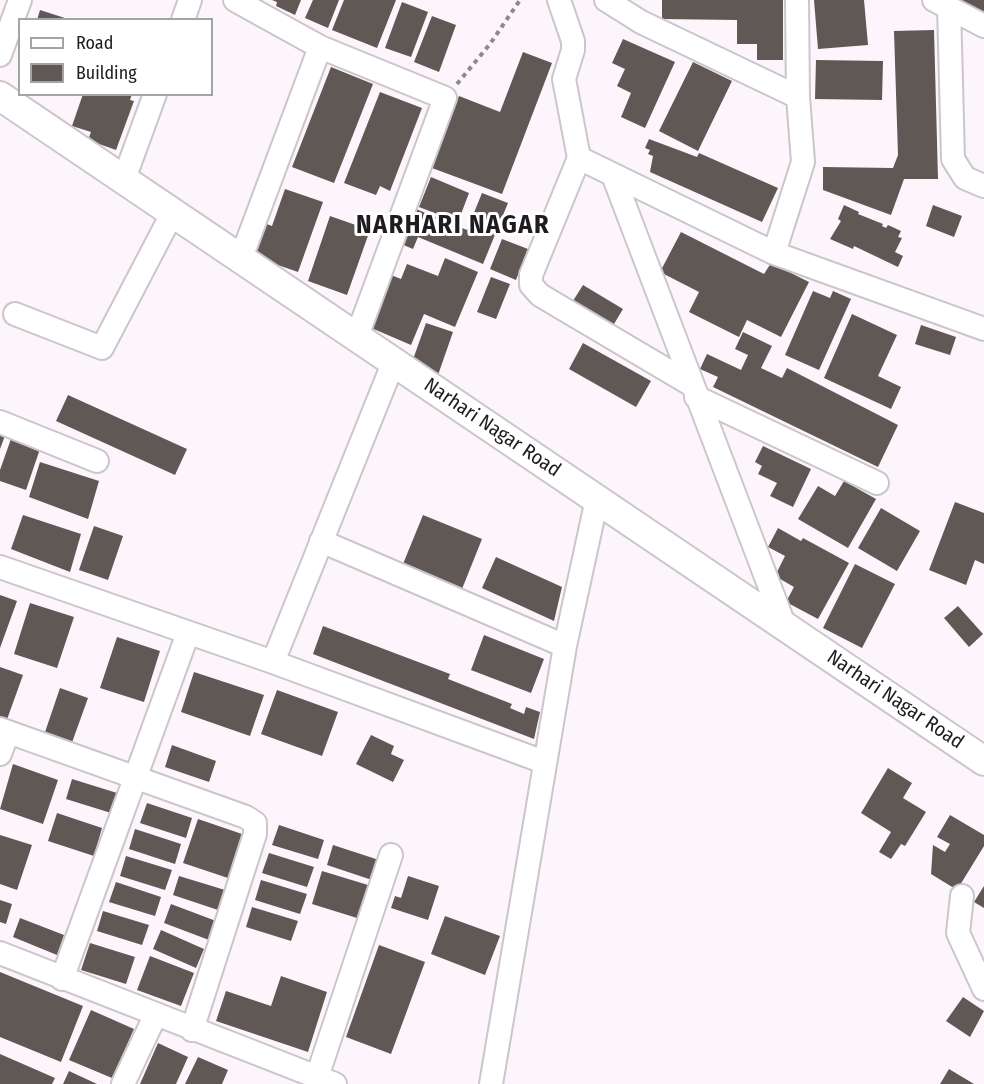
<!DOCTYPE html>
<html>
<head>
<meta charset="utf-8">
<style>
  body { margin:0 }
  #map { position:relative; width:984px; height:1084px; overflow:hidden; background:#fcf5fc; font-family:"Fira Sans Condensed",sans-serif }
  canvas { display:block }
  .legend { position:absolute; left:18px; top:18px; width:195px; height:78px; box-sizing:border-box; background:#fff; border:2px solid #a5a4a5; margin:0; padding:8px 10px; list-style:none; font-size:18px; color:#1e1c1e }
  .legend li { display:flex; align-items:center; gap:12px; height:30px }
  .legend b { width:30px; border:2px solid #a5a4a5 }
</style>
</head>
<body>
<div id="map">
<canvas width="984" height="1084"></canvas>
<ul class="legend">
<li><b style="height:8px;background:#fff"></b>Road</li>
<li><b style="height:16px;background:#5f5855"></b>Building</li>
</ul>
</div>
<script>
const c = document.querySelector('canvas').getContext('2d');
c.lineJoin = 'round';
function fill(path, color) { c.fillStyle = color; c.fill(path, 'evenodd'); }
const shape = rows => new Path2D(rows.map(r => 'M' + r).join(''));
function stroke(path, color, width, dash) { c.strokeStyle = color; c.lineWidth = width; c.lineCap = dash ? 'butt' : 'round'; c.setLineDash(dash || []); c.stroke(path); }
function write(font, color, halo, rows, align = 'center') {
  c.font = font + ' "Fira Sans Condensed",sans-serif'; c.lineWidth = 6; c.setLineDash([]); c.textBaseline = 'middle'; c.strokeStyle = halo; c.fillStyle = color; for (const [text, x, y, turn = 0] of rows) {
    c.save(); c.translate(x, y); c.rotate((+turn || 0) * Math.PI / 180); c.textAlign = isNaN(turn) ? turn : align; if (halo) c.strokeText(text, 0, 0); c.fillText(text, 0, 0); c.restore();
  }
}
const building = shape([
  [272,0,301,0,295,15,276,6,277,2],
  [313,0,339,0,328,28,305,18],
  [344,0,396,0,377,48,332,30],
  [662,0,783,0,783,60,757,60,757,44,737,44,737,20,662,19],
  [814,0,864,0,868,45,818,49],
  [957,0,984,0,984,14],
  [402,2,428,12,411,57,385,48],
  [40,10,68,19,68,20,37,20],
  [432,16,456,25,439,72,414,62],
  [934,30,938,179,904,179,891,215,823,190,823,167,893,168,898,155,894,31],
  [623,39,675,62,645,128,621,117,631,93,617,86,625,69,612,63],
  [523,52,552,63,502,194,432,168,459,96,500,112],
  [816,60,883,61,882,100,815,99],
  [693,62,732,81,698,151,659,131],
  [331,67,373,84,334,183,292,167],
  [380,92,422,108,390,191,380,186,376,195,344,183],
  [83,94,132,94,130,100,134,101,116,150,88,140,91,132,72,126],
  [649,139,697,157,699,153,778,188,762,222,650,172,653,156,648,154,650,150,645,148],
  [431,177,469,193,458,222,419,207],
  [285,189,323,202,298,272,252,256,264,223,272,226],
  [482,193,508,203,483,264,418,237,413,249,401,244,416,209,467,230],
  [844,205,859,212,858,214,883,224,882,226,886,228,888,225,901,231,898,237,902,238,895,252,903,256,898,267,854,246,853,249,830,239,841,221,838,219],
  [933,205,962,216,954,237,926,226],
  [330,216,370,230,347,295,308,281],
  [681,232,764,274,771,263,809,282,781,337,747,320,739,337,689,312,699,292,660,272],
  [502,239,528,249,516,280,490,269],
  [445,258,478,272,455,327,424,314,411,345,369,327,391,275,401,279,407,264,438,276],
  [491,277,510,284,496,319,477,312],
  [583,285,623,309,611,329,571,304],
  [813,291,830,298,833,291,851,299,819,370,785,355],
  [852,314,897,335,878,376,901,387,891,409,824,378],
  [426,323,453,332,438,375,411,365],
  [921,325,956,337,950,355,915,344],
  [743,332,772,346,761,368,782,378,787,368,898,425,878,467,713,387,718,377,700,369,707,354,741,370,748,355,735,349],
  [583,343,651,381,636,407,569,369],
  [68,395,187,449,175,475,56,421],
  [0,431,6,433,0,449],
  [12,436,41,446,26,490,0,481,0,470],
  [763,446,811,469,793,507,770,496,777,483,758,474,762,466,755,462],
  [40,462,99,481,88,519,29,497],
  [844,481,876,499,848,548,798,519,818,486,835,496],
  [955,502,984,513,984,564,975,560,966,585,929,570],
  [881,508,920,531,897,571,858,548],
  [23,515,81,534,70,572,11,549],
  [423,515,482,539,462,589,403,564],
  [94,526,123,536,108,580,79,570],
  [778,528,801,541,803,538,849,563,818,619,786,602,794,587,775,576,785,556,768,547],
  [496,557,562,587,554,621,482,588],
  [855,564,895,584,862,648,823,628],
  [0,595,17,601,0,648],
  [30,603,74,617,57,668,14,654],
  [958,606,983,634,969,647,944,618],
  [323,626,450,674,448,679,512,704,510,708,524,714,526,707,540,712,534,739,313,654],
  [484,635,544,659,531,693,471,670],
  [117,637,160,651,144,702,100,688],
  [0,667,23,675,5,725,0,723],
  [194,672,264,695,250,736,181,712],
  [60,688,88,698,70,748,43,738],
  [277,690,338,712,322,756,261,734],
  [371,735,394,746,391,754,404,760,393,782,356,764],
  [172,745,216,761,209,782,165,767],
  [13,764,58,780,43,824,0,809],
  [888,768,912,783,903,798,926,812,905,846,901,844,891,859,879,852,891,832,861,813],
  [72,779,117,793,111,813,66,799],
  [147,803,192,818,186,838,140,823],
  [57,813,102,828,94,856,48,841],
  [950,815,984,835,984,846,957,890,931,874,933,845,945,852,950,844,937,837],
  [198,819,242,834,228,878,183,863],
  [279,825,324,840,318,859,272,845],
  [135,829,181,844,175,864,129,849],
  [0,835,32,845,17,890,0,884],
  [333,845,379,860,372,880,327,865],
  [269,853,314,867,307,887,262,873],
  [126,856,172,870,165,890,120,876],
  [322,871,368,885,357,918,312,904],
  [179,876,225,890,218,910,173,895],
  [408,876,439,886,428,920,391,908,395,896,401,898],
  [261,880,307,894,300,914,255,900],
  [116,882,161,897,155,916,109,902],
  [984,886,984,908,974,902],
  [0,900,12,904,6,924,0,922],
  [171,904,216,921,209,940,164,923],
  [252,907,298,921,291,941,246,927],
  [103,911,149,925,142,945,97,931],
  [445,916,500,936,485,975,431,954],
  [20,918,64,935,57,955,13,937],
  [161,930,204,949,196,968,153,949],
  [90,943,135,957,126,984,81,970],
  [379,945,425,962,391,1054,346,1037],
  [150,956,194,973,181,1006,137,990],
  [0,972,83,1006,61,1062,0,1037],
  [281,976,327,992,308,1052,216,1021,226,991,271,1006],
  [963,997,984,1011,970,1037,946,1021],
  [91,1010,134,1029,112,1078,69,1060],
  [158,1043,188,1057,176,1084,140,1084],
  [0,1054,55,1078,52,1084,0,1084],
  [198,1057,228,1070,222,1084,185,1084],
  [949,1069,974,1084,940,1084],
  [69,1071,97,1084,63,1084]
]);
const path = shape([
  [457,84,490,44,520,0]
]);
const minor = shape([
  [235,0,320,47,445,98,357,336],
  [559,0,573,41,573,50,564,79,579,158,531,275,531,285,540,295,692,385],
  [606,0,641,22,798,97],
  [934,0,984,26],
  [949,7,953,159,965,178,984,186],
  [183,20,190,0],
  [0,55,20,0],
  [579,158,774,253,984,329],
  [613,175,785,627],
  [124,179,155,94],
  [774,253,803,162,798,97,797,0],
  [241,258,320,47],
  [15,314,102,348,173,212],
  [696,397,877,483],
  [0,422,97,461],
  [321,541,565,646],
  [0,567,273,662,544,762],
  [273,662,394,361],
  [0,729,246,817,255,823,255,834,192,1030],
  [0,754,8,732],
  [962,896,958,933,984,989],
  [0,953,335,1084],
  [62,979,188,633],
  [317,1077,391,855],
  [123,1084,155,1016],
  [491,1084,565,646,597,499]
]);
const tertiary = shape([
  [0,96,984,761]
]);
const streetNames = [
  ["Narhari Nagar Road",492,428,34],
  ["Narhari Nagar Road",895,700,34]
];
const districtNames = [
  ["NARHARI NAGAR",453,226]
];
fill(building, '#5f5855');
stroke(minor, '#ccc6cc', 26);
stroke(tertiary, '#ccc6cc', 32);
stroke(path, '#8e898e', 4, [4.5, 4.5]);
stroke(minor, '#fff', 22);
stroke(tertiary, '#fff', 28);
write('20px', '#1e1c1e', '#fff', streetNames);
c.letterSpacing = '1.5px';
write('bold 26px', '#1e1c1e', '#fff', districtNames);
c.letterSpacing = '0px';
</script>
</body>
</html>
